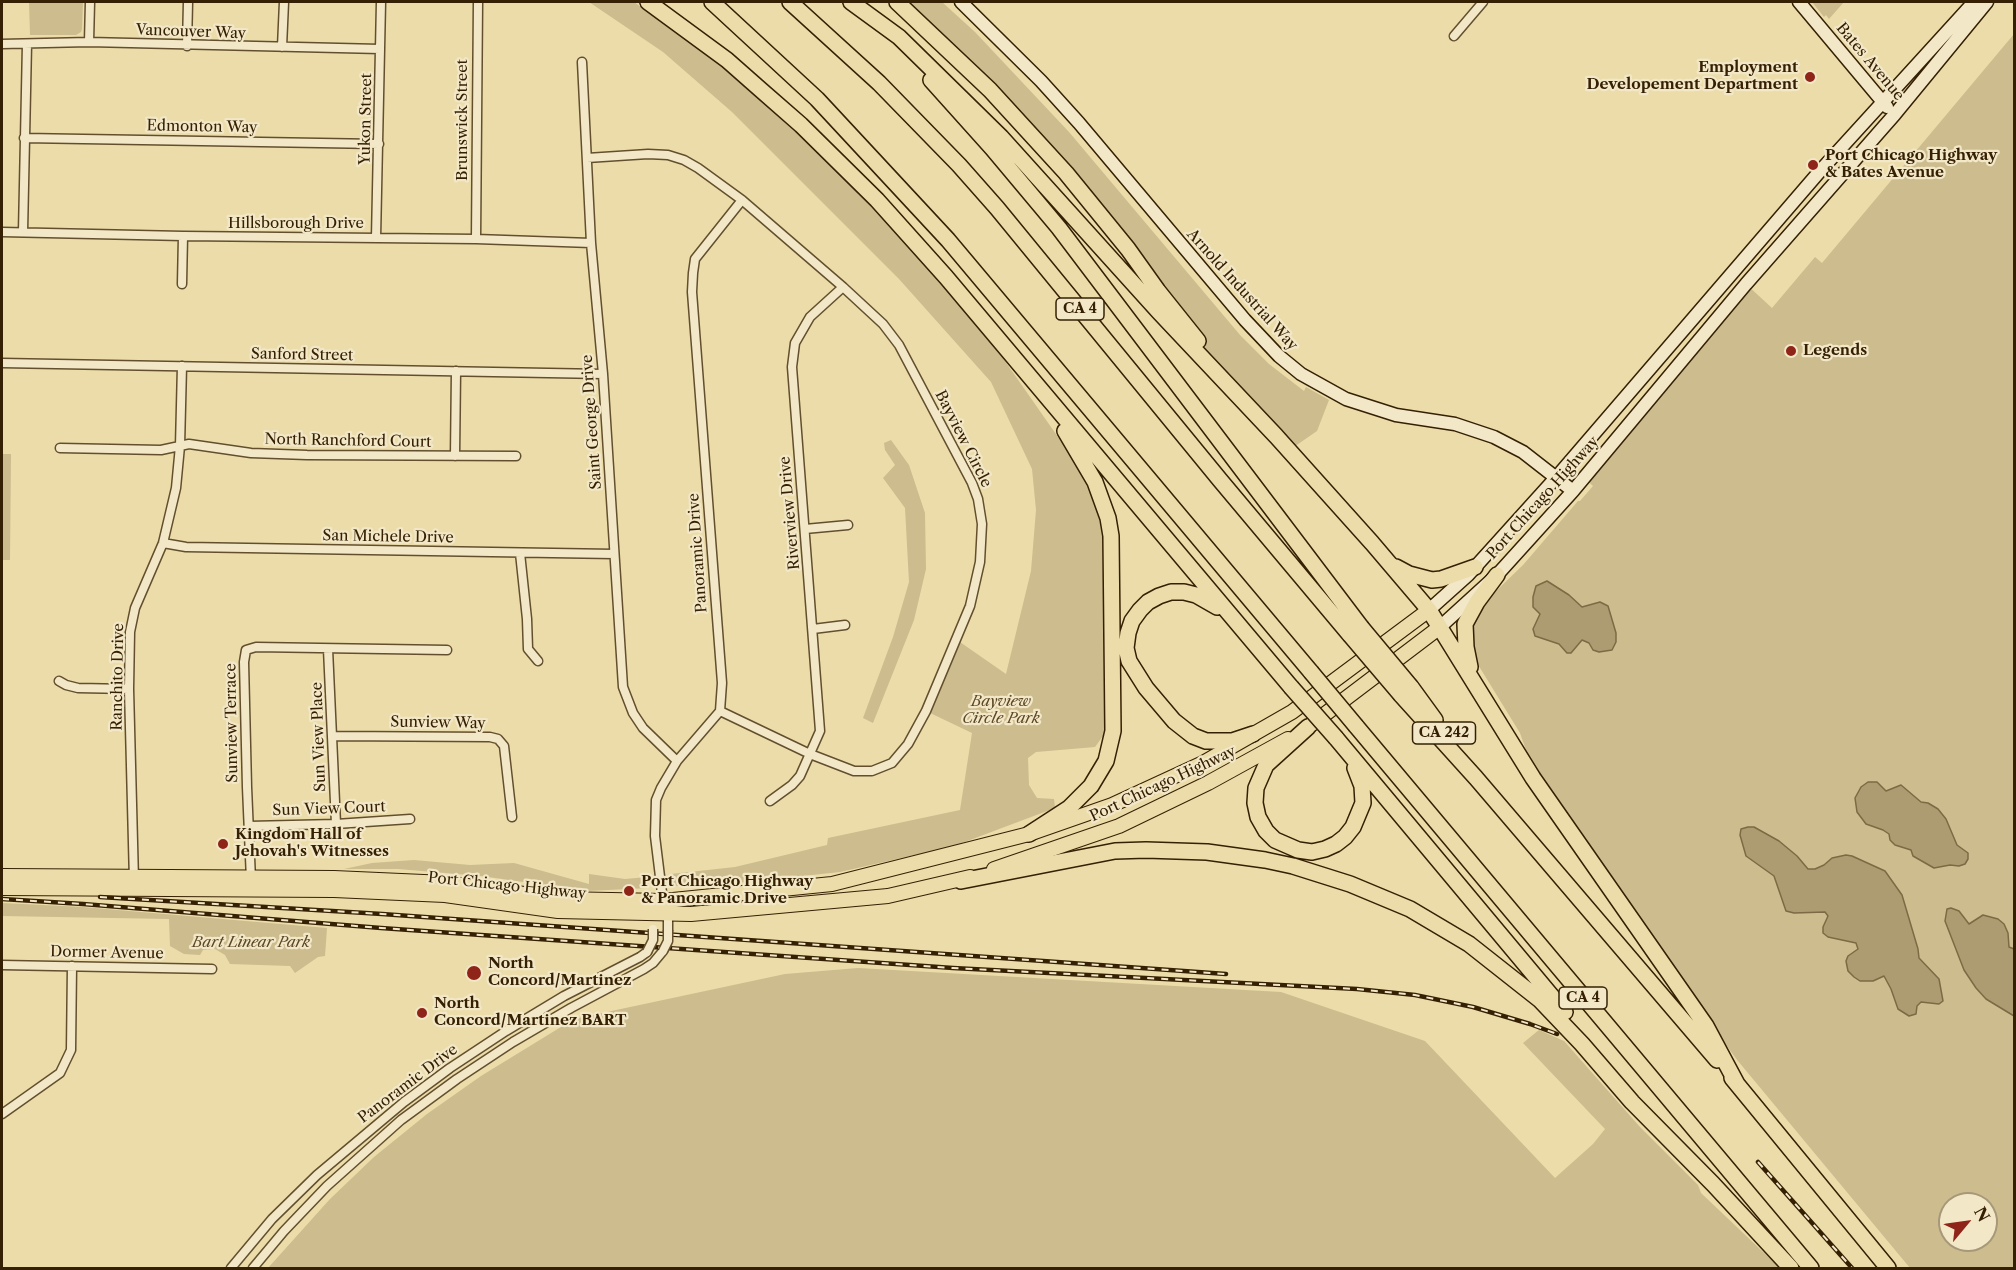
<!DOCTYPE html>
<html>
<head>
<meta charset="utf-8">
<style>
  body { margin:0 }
  #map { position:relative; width:2016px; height:1270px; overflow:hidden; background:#ebdcaa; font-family:"Libre Caslon Text",serif }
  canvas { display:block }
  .frame { position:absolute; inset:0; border:3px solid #362003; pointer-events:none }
  .north { position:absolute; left:1938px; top:1192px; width:60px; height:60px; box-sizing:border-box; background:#f2e8c8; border:2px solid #a79879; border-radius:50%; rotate:61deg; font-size:16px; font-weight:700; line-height:24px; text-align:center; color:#362003 }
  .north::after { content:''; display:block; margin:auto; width:21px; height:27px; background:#8f2418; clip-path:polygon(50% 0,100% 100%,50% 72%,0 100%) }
</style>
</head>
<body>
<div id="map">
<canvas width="2016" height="1270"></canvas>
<div class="frame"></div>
<div class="north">N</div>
</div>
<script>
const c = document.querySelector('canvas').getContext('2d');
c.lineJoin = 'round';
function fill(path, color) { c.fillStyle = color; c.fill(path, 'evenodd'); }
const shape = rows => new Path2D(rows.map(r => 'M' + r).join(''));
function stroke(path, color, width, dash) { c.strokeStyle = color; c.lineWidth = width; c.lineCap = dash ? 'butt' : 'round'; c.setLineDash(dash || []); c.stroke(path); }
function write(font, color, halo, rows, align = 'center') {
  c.font = font + ' "Libre Caslon Text",serif'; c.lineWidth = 4.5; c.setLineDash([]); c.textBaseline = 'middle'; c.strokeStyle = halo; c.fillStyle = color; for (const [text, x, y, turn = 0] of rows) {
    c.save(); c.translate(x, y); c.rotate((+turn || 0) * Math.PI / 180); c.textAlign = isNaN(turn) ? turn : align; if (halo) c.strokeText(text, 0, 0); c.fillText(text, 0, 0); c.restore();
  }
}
const green = shape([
  [29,2,83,2,82,29,81,32,76,35,30,35],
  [589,2,634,2,717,61,806,137,911,247,1000,354,1081,470,1098,511,1104,551,1105,729,1103,736,1095,747,1036,752,1028,758,1029,785,1037,798,1054,799,1055,808,954,846,840,872,718,885,672,886,671,874,735,867,827,845,828,838,960,810,972,733,926,711,957,640,1006,674,1031,571,1036,510,1032,469,991,382,899,279,732,112,663,52],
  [897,2,942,2,975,32,1069,132,1240,335,1269,364,1304,391,1306,387,1329,400,1317,431,1288,451,1158,291,1128,249],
  [1812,2,1844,2,1829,19,1826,15,1824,17],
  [2014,34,2014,1268,1910,1268,1738,1061,1708,1021,1532,767,1520,733,1477,663,1471,646,1474,622,1482,608,1491,596,1523,565,1578,501,1580,501,1593,486,1584,478,1746,284,1772,308,1815,257,1822,263],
  [1950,1204,1986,1204,1986,1240,1950,1240],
  [891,440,909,465,925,513,926,569,914,620,873,723,863,718,893,637,909,582,905,508,883,478,895,465,885,450,884,443],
  [2,454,11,454,10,560,2,560],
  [414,860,470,865,514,863,589,884,589,874,625,879,647,877,649,888,587,891,481,876,398,869,344,869,372,863],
  [2,903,83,907,327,928,325,956,318,957,295,973,290,966,230,964,225,955,215,949,203,950,200,955,184,954,170,946,169,919,2,916],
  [858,968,1281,992,1425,1041,1555,1178,1593,1144,1605,1129,1523,1043,1539,1030,1564,1041,1640,1127,1698,1185,1701,1193,1780,1268,268,1268,330,1199,374,1157,427,1114,481,1076,574,1019,785,974]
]);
const water = shape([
  [1547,581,1569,595,1582,607,1600,602,1608,606,1616,633,1616,642,1612,650,1599,652,1593,650,1589,643,1582,640,1571,653,1567,653,1559,644,1535,636,1533,629,1540,614,1533,607,1533,597,1536,586,1547,581],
  [1868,782,1877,782,1886,791,1901,785,1921,802,1928,803,1938,809,1946,819,1957,845,1968,853,1968,859,1965,864,1959,866,1950,865,1934,868,1913,856,1911,850,1895,845,1890,840,1889,834,1883,830,1866,824,1857,812,1855,798,1861,787,1868,782],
  [1748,827,1754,827,1779,841,1797,856,1808,869,1815,869,1824,865,1832,858,1846,855,1852,856,1885,871,1902,895,1918,949,1919,958,1939,979,1943,1001,1939,1004,1921,1002,1917,1006,1916,1014,1909,1016,1898,1009,1891,989,1884,976,1873,981,1860,981,1854,977,1848,971,1846,961,1848,956,1858,949,1856,943,1828,937,1823,933,1823,927,1828,916,1825,912,1794,913,1786,911,1774,876,1746,856,1740,835,1741,829,1748,827],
  [1951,908,1959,911,1969,924,1983,915,1998,919,2004,924,2008,933,2009,947,2014,949,2014,1016,1986,999,1976,988,1964,970,1945,921,1947,909,1951,908]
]);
const street = shape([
  [1454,36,1483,2],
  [89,42,90,2],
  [2,44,89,42,380,49],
  [187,46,188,2],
  [282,47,284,2],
  [582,62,591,243,603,374,623,687,633,713,643,728,677,761],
  [24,138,379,144],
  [587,158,648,154,668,155,684,160,698,168,742,200,843,287,883,324,899,345,972,483,978,499,982,524,980,562,970,606,926,711,908,744,892,763,872,771,854,771,810,754,720,711],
  [2,232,183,236,476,239,591,243],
  [23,232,27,44],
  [376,238,381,2],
  [476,239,478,2],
  [182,284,183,236],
  [2,363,603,374],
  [60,448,161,450,189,444,251,453,307,455,516,456],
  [455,456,456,371],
  [805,529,848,525],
  [163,543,186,547,614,554],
  [520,553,527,619,528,649,538,661],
  [813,629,845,625],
  [328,649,336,824],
  [59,681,66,685,78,688,129,689],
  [333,736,490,737,498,739,504,746,512,817],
  [770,801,792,785,800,776,820,731,792,367,795,343,810,317,843,287],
  [249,826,336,824,410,819],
  [251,880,247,787,244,662,246,650,256,647,447,650],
  [134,881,129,689,130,632,135,608,163,543,176,488,180,446,182,366],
  [668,930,668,913,663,901,655,836,656,800,661,788,677,761,720,711,722,683,692,292,693,273,695,259,742,200],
  [2,965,212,969],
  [2,1114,60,1073,71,1050,72,966],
  [231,1268,272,1219,317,1175,404,1102,450,1068,506,1031,564,996,640,957,647,952],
  [253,1268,284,1231,327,1186,401,1120,457,1079,513,1042,571,1008,644,969,653,963,663,951]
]);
const secondary = shape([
  [961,2,1041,81,1079,123,1245,320,1279,356,1301,374,1346,399,1396,415,1455,424,1494,437,1523,452,1573,491],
  [1799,2,1887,107],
  [1429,610,1468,575,1561,472,1820,171,1974,2],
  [1440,627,1497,575,1573,491,1746,284,1895,114,1987,2]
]);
const primary = shape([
  [1312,724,1440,627],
  [994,869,1119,826,1208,783,1288,739],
  [2,876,334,878,446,883,559,899,663,901,832,884,1029,834,1112,805,1203,763,1292,712,1429,610],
  [2,888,334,890,445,895,558,911,691,914,888,896,970,877]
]);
const highway = shape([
  [648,2,727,60,761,90,801,125,877,200,946,277,1291,687],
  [712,2,817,99,948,240,1311,672],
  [790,2,879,83,959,165,997,208,1220,480,1350,635],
  [851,2,899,37,1001,137,1159,312,1276,436,1372,543,1429,610,1533,778,1706,1026,1737,1084],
  [897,2,990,90,1066,173,1128,249,1158,291,1198,341],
  [931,80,992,148,1059,228,1361,627],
  [1396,567,1409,574,1432,580,1441,579,1475,567],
  [1217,607,1196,595,1184,592,1171,592,1159,596,1148,602,1140,610,1132,621,1128,633,1126,648,1129,661,1146,688,1174,721,1193,736,1206,741,1232,741,1253,734],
  [1470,667,1466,647,1465,624,1477,602,1497,575],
  [1411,687,1435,720],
  [1401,695,1476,778,1717,1060],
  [1356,726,1811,1268],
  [1308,727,1266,765,1256,788,1255,803,1258,817,1266,831,1275,840,1298,850,1312,852,1325,849,1336,844,1345,837,1353,827,1363,803,1362,786,1355,768],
  [1336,738,1565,1012],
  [1029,834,1069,808,1091,786,1106,761,1113,731,1111,536,1108,518,1095,482,1065,431],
  [961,881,1115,851,1146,850,1207,852,1265,860,1293,866,1350,884,1410,909,1469,944,1540,1000,1582,1044,1632,1102,1713,1184,1791,1268],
  [1732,1078,1888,1268]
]);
const rail = shape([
  [100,897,382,914,1226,974],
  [2,899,83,904,381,928,953,968,1357,989,1415,995,1473,1007,1530,1024,1557,1034],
  [1758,1162,1852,1268]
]);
const streetBridge = shape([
  [663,951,668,941,668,930],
  [647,952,653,940,653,929]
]);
const highwayBridge = shape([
  [1361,627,1411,687],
  [1350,635,1401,695],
  [1311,672,1356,726],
  [1291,687,1336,738]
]);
const markers = [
  [1810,77,6,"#8f2418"],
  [1813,165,6,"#8f2418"],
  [1791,351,6,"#8f2418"],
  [223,844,6,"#8f2418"],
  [629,891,6,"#8f2418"],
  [474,973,8,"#8f2418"],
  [422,1013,6,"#8f2418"]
];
const shields = [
  [1080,309,48],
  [1444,733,63],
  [1583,998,48]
];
const shieldNames = [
  ["CA 4",1080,309],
  ["CA 242",1444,733],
  ["CA 4",1583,998]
];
const streetNames = [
  ["Vancouver Way",191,32,2],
  ["Bates Avenue",1870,62,50],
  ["Yukon Street",366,119,-89],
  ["Brunswick Street",463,120,-90],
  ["Edmonton Way",202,127,1],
  ["Hillsborough Drive",296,224],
  ["Arnold Industrial Way",1242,290,48],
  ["Sanford Street",302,355,1],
  ["Saint George Drive",592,422,-94],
  ["Bayview Circle",963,439,63],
  ["North Ranchford Court",348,441,1],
  ["Port Chicago Highway",1543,498,-48],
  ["Riverview Drive",790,513,-95],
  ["San Michele Drive",388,537,1],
  ["Panoramic Drive",698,553,-94],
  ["Ranchito Drive",118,677,-89],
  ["Sunview Terrace",232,723,-91],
  ["Sunview Way",438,723,1],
  ["Sun View Place",319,737,-92],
  ["Port Chicago Highway",1163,784,-25],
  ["Sun View Court",329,809,-2],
  ["Port Chicago Highway",507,886,6],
  ["Dormer Avenue",107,953,1],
  ["Panoramic Drive",408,1084,-37]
];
const poiNames = [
  ["Employment",1798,68,"right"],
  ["Developement Department",1798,85,"right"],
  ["Port Chicago Highway",1825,156],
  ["& Bates Avenue",1825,173],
  ["Legends",1803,351],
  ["Kingdom Hall of",235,835],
  ["Jehovah's Witnesses",235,852],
  ["Port Chicago Highway",641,882],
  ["& Panoramic Drive",641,899],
  ["North",488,964],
  ["Concord/Martinez",488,981],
  ["North",434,1004],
  ["Concord/Martinez BART",434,1021]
];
const parkNames = [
  ["Bayview",1001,702],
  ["Circle Park",1001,719],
  ["Bart Linear Park",251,943]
];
fill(green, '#ccbc8e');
fill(water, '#ad9c71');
stroke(water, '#7d6a45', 1.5);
stroke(street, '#634f2d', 11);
stroke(secondary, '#362003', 15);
stroke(primary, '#362003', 16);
stroke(highway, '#362003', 18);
stroke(street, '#f2e8c8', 8);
stroke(secondary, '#f2e8c8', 12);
stroke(primary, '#ebdcaa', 14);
stroke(highway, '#ebdcaa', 15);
stroke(rail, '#362003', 4.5);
stroke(rail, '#f2e8c8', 2, [7]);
stroke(streetBridge, '#634f2d', 11, []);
stroke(highwayBridge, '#362003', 18, []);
stroke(streetBridge, '#f2e8c8', 8);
stroke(highwayBridge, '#ebdcaa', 15);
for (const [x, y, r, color] of markers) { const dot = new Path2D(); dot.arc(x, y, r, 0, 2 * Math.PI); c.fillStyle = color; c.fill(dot); stroke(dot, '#f2e8c8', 2); }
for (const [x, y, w] of shields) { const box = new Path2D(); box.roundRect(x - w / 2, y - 11, w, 22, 4.5); c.fillStyle = '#f2e8c8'; c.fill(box); stroke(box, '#362003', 1.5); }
write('bold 14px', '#362003', null, shieldNames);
write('15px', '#362003', '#f2e8c8', streetNames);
write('bold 15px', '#362003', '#f2e8c8', poiNames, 'left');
write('italic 15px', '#5c4726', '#f2e8c8', parkNames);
</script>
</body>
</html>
